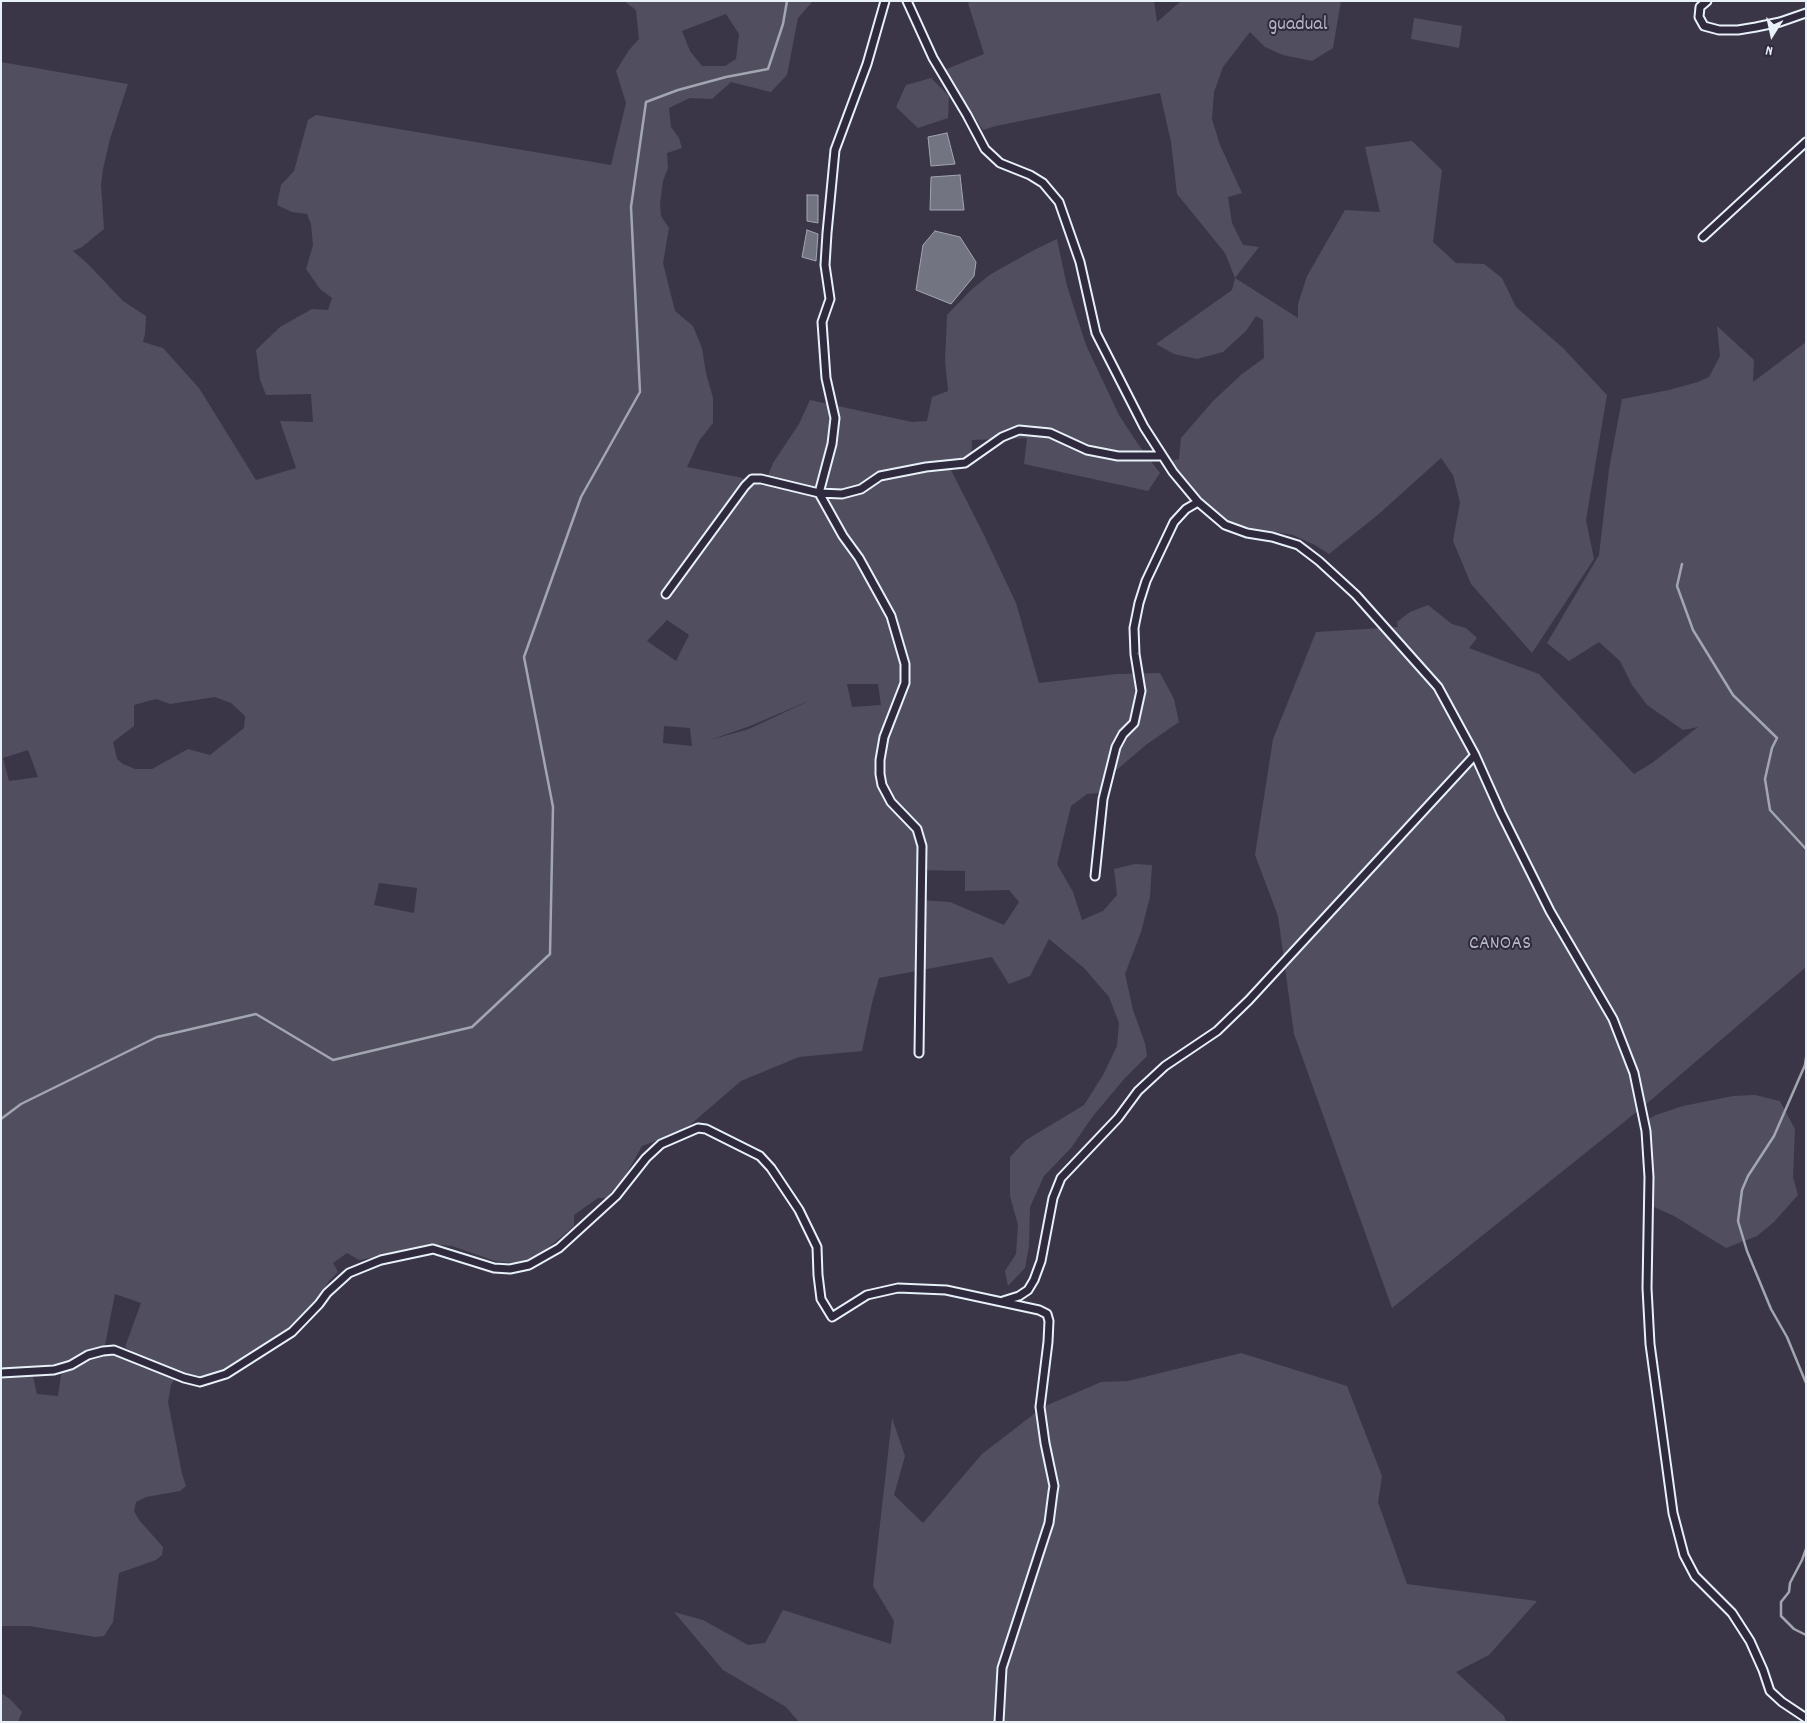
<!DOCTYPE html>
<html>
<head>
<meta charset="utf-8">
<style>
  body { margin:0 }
  #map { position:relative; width:1807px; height:1723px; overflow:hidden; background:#3a3648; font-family:Dekko,sans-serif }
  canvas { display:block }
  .frame { position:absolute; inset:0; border:2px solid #e8f1f8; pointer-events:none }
  .north { position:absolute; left:1747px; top:10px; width:50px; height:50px; -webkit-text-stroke:4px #2f2a3d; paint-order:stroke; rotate:190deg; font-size:14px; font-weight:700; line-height:20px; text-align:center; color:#e8f1f8 }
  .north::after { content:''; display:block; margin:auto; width:18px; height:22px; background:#e8f1f8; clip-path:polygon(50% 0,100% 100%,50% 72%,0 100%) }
</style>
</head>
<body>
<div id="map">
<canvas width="1807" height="1723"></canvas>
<div class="frame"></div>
<div class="north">N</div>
</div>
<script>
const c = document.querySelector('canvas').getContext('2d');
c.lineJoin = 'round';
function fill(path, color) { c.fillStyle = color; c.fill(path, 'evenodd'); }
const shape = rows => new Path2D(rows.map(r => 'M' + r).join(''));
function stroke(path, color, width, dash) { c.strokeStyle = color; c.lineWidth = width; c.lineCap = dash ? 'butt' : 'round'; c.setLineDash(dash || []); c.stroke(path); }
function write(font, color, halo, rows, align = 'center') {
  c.font = font + ' Dekko,sans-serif'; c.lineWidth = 4; c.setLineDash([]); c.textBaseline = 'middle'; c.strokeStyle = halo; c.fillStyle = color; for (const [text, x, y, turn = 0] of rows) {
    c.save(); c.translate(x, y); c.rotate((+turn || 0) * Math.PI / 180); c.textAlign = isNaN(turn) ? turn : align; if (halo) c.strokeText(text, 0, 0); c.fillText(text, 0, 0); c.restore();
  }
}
const green = shape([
  [624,1,813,1,798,18,787,75,771,92,731,82,712,99,690,98,669,108,671,127,679,138,682,148,667,153,668,168,663,181,660,204,661,216,669,228,663,263,675,311,693,326,702,348,706,373,713,398,713,423,699,441,687,467,738,477,764,486,773,463,799,424,810,400,912,422,927,421,932,397,948,391,945,361,947,315,972,289,991,274,1034,250,1057,239,1067,286,1086,345,1119,415,1138,444,1160,473,1148,491,1024,464,1027,438,972,440,971,463,965,463,951,470,984,535,1016,603,1039,683,1116,674,1160,673,1174,699,1179,722,1147,744,1113,773,1110,792,1087,794,1071,806,1057,864,1073,892,1082,920,1103,911,1117,895,1114,869,1135,864,1152,865,1150,897,1141,932,1125,974,1133,1010,1145,1043,1147,1056,1125,1078,1093,1116,1071,1148,1044,1176,1030,1207,1029,1246,1025,1268,1008,1286,1005,1271,1016,1254,1018,1225,1010,1196,1010,1157,1026,1140,1084,1105,1103,1075,1117,1046,1119,1023,1109,997,1084,968,1049,939,1030,976,1009,984,992,957,879,978,872,1003,862,1051,799,1057,741,1081,683,1131,642,1146,626,1175,606,1198,598,1198,574,1215,574,1226,554,1243,532,1260,512,1263,495,1261,452,1246,430,1244,399,1253,359,1260,347,1253,333,1263,338,1272,329,1281,314,1305,297,1322,228,1370,209,1378,191,1377,132,1352,125,1347,141,1303,115,1294,105,1345,68,1362,24,1369,1,1369,1,62,128,84,110,139,103,169,101,185,104,229,82,247,73,251,88,264,123,301,146,316,145,334,143,342,163,348,199,388,256,480,296,468,280,421,313,422,311,394,266,395,260,380,256,350,280,327,312,309,328,310,332,298,320,289,306,269,313,245,311,224,307,214,292,212,277,205,281,185,294,171,308,120,316,115,611,165,626,103,616,71,629,50,639,39,636,10],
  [726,14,739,34,736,59,725,66,702,66,690,51,682,31],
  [667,620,689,635,676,661,647,641],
  [847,684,878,684,881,705,852,707],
  [215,697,231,703,245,716,244,728,210,755,188,749,152,769,135,769,123,764,117,759,113,742,134,726,134,705,156,699,170,704],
  [813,699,749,729,710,740,750,726],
  [664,726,690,728,692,746,663,743],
  [28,750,38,777,9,781,3,758],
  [916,870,965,871,965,891,1009,890,1019,902,1004,925,950,902,919,900],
  [379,883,417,888,414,913,374,905],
  [971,1,1154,1,1157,22,1181,1,1341,1,1333,48,1312,61,1283,55,1265,47,1250,32,1223,67,1214,92,1212,119,1220,145,1242,193,1228,197,1232,223,1243,245,1259,247,1235,278,1298,318,1298,304,1307,276,1345,210,1380,212,1365,147,1412,141,1442,170,1433,242,1456,263,1484,264,1502,278,1516,307,1563,348,1607,395,1586,520,1594,559,1532,653,1471,584,1453,541,1460,502,1453,475,1441,458,1380,513,1329,554,1315,545,1293,535,1238,526,1224,519,1182,479,1168,462,1179,459,1181,438,1213,401,1242,374,1264,358,1263,320,1256,316,1246,331,1223,352,1197,359,1174,354,1156,344,1232,290,1235,278,1225,253,1177,194,1171,142,1160,93,996,126,983,130,944,70,984,54,968,3],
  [1414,18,1462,26,1459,48,1411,39],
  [931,78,949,96,948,118,918,128,896,107,906,85],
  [1717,326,1754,360,1753,382,1806,342,1806,967,1644,1106,1392,1308,1294,1034,1278,916,1255,855,1273,739,1316,632,1398,627,1397,622,1410,612,1428,605,1452,624,1466,628,1477,638,1469,648,1539,674,1634,774,1652,763,1698,727,1683,730,1647,705,1632,685,1620,661,1599,642,1569,661,1547,643,1599,555,1609,469,1622,399,1669,390,1698,382,1709,377,1720,356],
  [1755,1095,1780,1101,1795,1129,1793,1177,1798,1195,1774,1222,1757,1236,1726,1248,1674,1216,1645,1203,1645,1177,1641,1123,1656,1115,1683,1106,1733,1096],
  [1241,1353,1347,1386,1382,1476,1378,1502,1407,1584,1537,1601,1489,1655,1456,1672,1504,1716,1506,1722,799,1722,786,1707,723,1670,674,1612,703,1620,748,1645,765,1643,783,1610,891,1644,894,1621,873,1586,892,1418,905,1456,894,1495,923,1523,982,1454,1043,1407,1101,1382,1128,1381],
  [111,1354,159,1369,175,1378,171,1385,168,1402,182,1474,186,1486,180,1491,146,1497,136,1502,134,1511,139,1520,163,1547,162,1555,156,1560,119,1573,113,1622,104,1636,95,1637,29,1626,1,1626,1,1377,33,1377,37,1394,58,1396,61,1375,63,1373,85,1362],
  [1,1693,10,1699,22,1712,18,1722,1,1722]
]);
const water = shape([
  [947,133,955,164,931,166,928,137,947,133],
  [960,175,964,210,930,210,931,177,960,175],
  [807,195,818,195,818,223,807,221,807,195],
  [807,230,818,234,816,261,802,257,807,230],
  [935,231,960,237,976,262,974,276,951,304,916,290,923,245,935,231]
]);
const stream = shape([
  [1682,564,1677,586,1693,630,1733,695,1777,738,1772,748,1765,779,1770,810,1806,849],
  [1806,1058,1805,1065,1774,1136,1748,1176,1742,1190,1738,1221,1747,1251,1771,1309,1787,1337,1806,1383],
  [1,1119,21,1104,157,1037,256,1014,333,1060,472,1027,550,954,553,807,524,657,581,497,640,392,631,207,646,102,678,90,726,77,768,69,783,24,787,1],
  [1806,1549,1802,1560,1790,1583,1789,1592,1781,1602,1781,1616,1794,1629,1806,1635]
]);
const minor = shape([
  [885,1,867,64,835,150,827,233,825,265,830,299,822,322,826,378,835,418,832,444,819,493,843,536,859,558,891,616,905,664,905,683,884,737,880,760,880,774,882,785,891,802,917,829,922,846,919,1053],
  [907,1,933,58,967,115,985,149,1000,163,1030,175,1043,183,1059,202,1080,262,1096,333,1144,427,1173,472,1198,502,1225,525,1247,533,1272,537,1298,545,1319,561,1356,595,1438,687,1475,755,1501,813,1550,911,1613,1019,1634,1073,1646,1131,1649,1177,1647,1288,1650,1344,1673,1513,1684,1555,1695,1576,1732,1613,1750,1641,1763,1670,1770,1691,1782,1702,1806,1718],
  [1707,1,1700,7,1699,17,1704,26,1719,30,1738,30,1756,27,1780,22,1806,13],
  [1703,237,1806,142],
  [666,594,745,486,752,479,761,479,819,493,842,494,861,489,880,476,926,467,965,463,1002,437,1019,430,1050,433,1087,450,1118,456,1162,456],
  [1095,876,1103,799,1116,747,1123,734,1134,723,1141,691,1135,654,1134,628,1139,603,1146,581,1174,522,1186,509,1198,502],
  [1003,1301,1019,1296,1028,1290,1034,1280,1041,1261,1053,1198,1061,1178,1118,1118,1138,1091,1165,1066,1217,1031,1249,1000,1475,755],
  [1,1373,54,1370,71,1365,88,1355,103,1351,114,1350,184,1378,200,1382,226,1374,292,1332,319,1304,327,1293,349,1273,381,1260,433,1249,494,1268,510,1269,529,1265,559,1248,616,1196,646,1158,661,1144,698,1128,706,1129,760,1156,771,1168,799,1210,817,1247,818,1275,821,1299,832,1317,867,1295,898,1288,946,1290,1039,1310,1047,1314,1049,1321,1048,1342,1040,1407,1045,1443,1054,1486,1053,1492,1049,1523,1002,1668,999,1722]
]);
const parkNames = [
  ["guadual",1298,26],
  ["CANOAS",1500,945]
];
fill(green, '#504e5f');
fill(water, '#737482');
stroke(water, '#a2a6b1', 1);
stroke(stream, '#a2a6b1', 2.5);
stroke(minor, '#e8f1f8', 11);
stroke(minor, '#2f2a3d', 7);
write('20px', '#b3b8c2', '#2f2a3d', parkNames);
</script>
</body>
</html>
